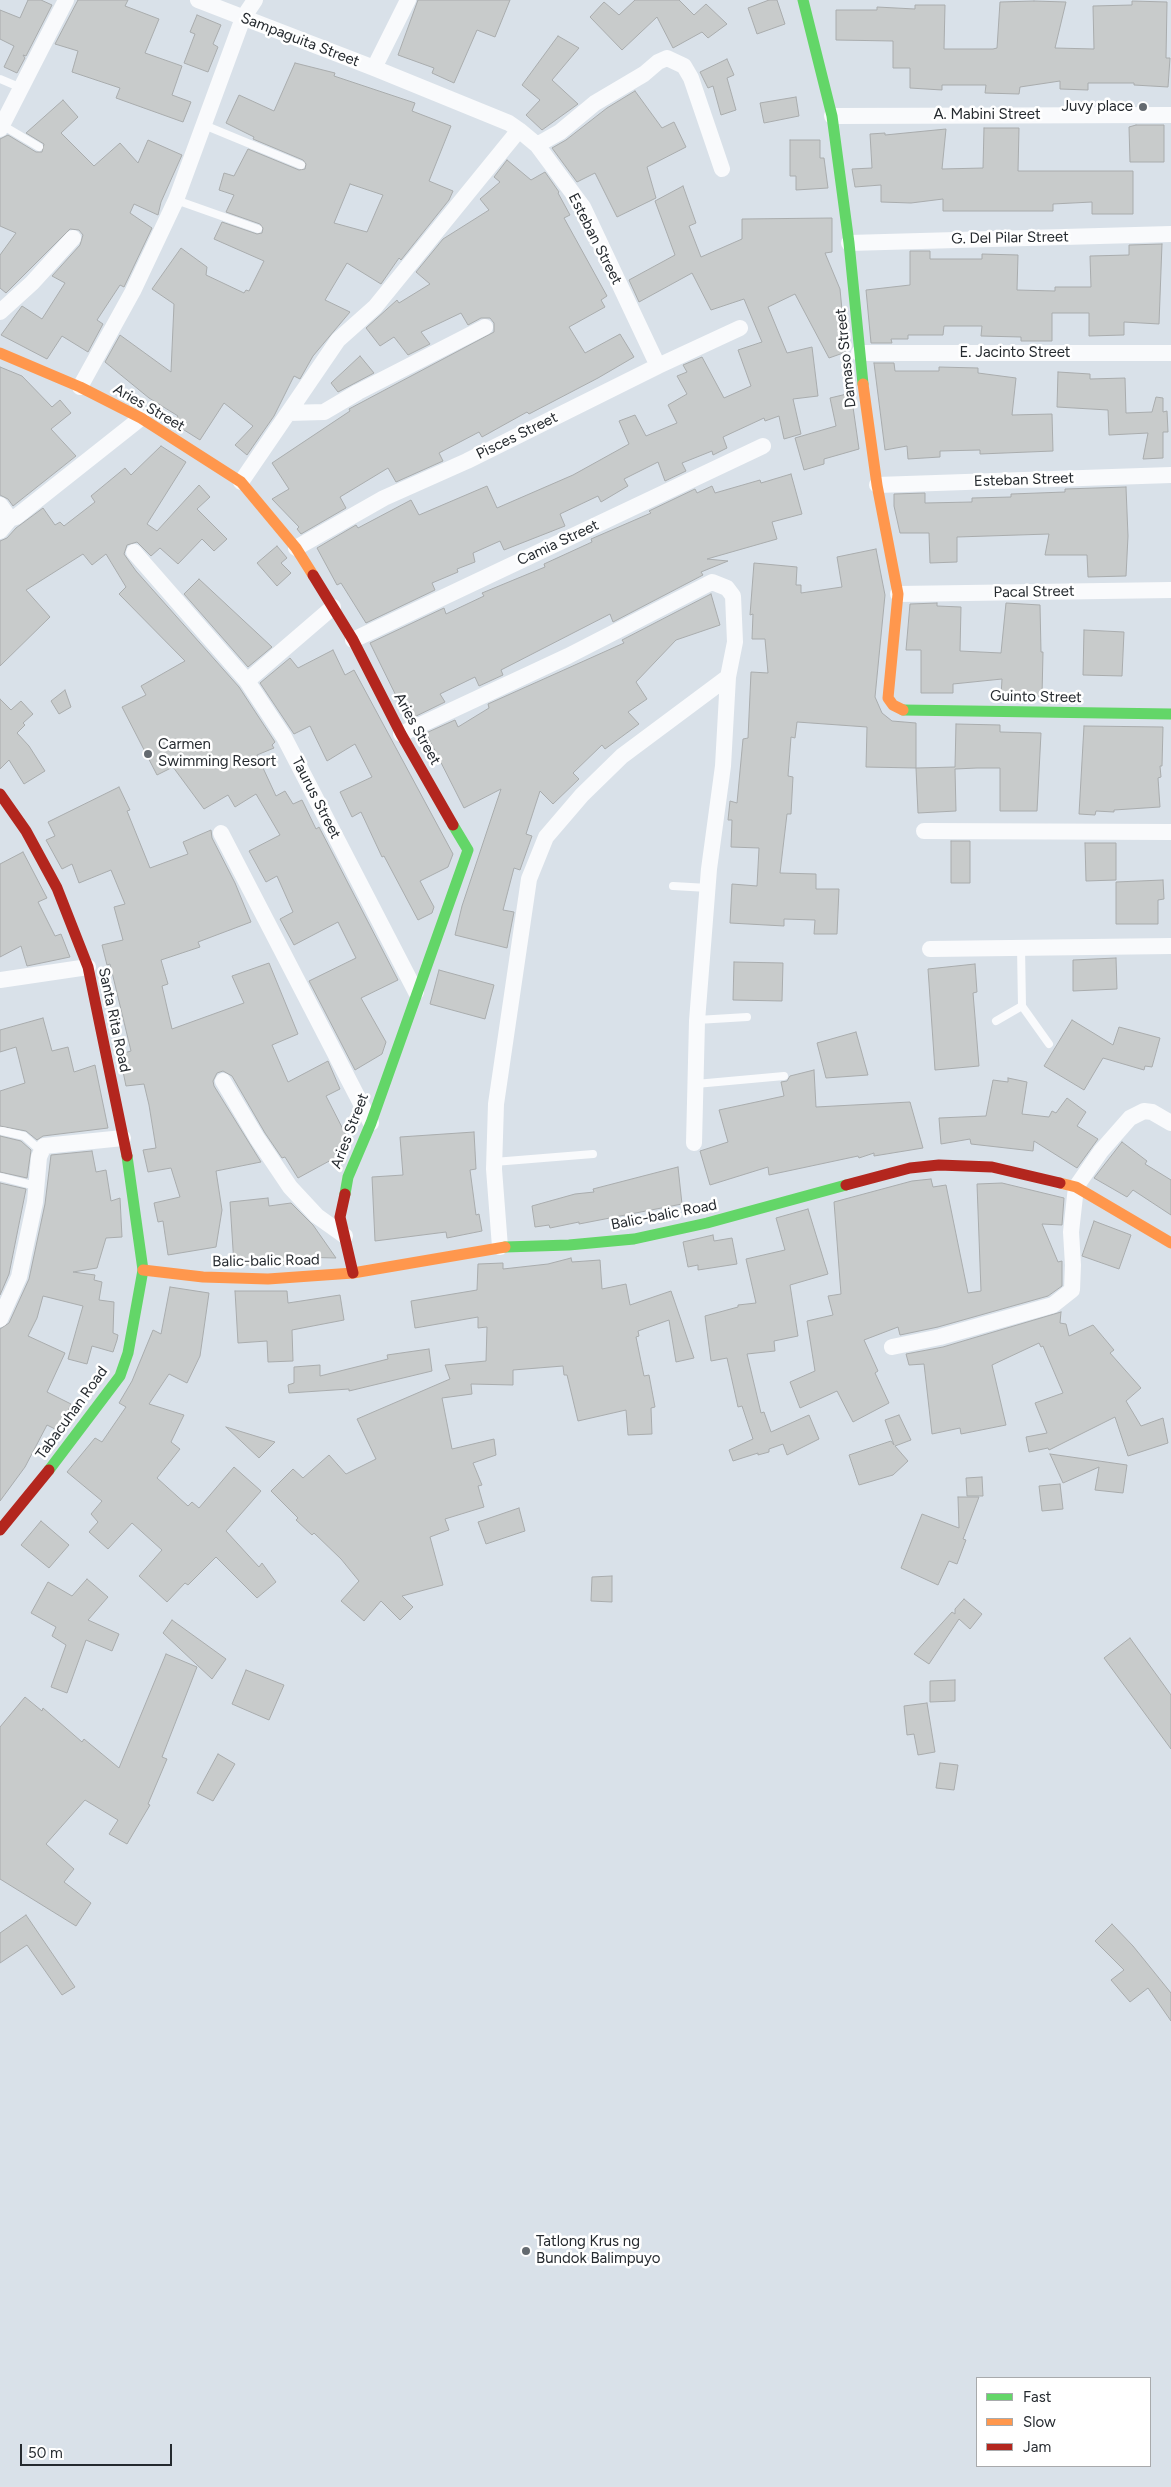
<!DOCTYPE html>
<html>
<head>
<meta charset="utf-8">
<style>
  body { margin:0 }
  #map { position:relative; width:1171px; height:2487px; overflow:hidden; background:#d9e1e9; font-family:Figtree,sans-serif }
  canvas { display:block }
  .legend { position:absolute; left:976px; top:2377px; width:175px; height:90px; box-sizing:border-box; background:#fff; border:1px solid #a8aaac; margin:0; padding:6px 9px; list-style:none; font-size:15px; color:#252a2f }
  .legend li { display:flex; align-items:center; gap:10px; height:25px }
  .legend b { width:25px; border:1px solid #a8aaac }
  .scale { position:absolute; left:20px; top:2444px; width:152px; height:22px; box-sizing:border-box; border:2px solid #252a2f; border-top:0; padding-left:6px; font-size:15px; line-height:18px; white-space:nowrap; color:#252a2f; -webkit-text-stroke:4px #fff; paint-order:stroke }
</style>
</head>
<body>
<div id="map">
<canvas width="1171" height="2487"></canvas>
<ul class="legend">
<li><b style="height:6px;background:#63d668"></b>Fast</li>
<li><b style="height:6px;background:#ff974d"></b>Slow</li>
<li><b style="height:6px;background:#b3261e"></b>Jam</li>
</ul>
<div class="scale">50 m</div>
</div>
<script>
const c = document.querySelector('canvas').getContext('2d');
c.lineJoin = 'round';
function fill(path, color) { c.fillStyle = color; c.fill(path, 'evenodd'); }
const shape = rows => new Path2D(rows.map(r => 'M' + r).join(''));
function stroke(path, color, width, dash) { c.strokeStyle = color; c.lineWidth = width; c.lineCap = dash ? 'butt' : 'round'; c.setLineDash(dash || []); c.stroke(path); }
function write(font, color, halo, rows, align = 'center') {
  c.font = font + ' Figtree,sans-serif'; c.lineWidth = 5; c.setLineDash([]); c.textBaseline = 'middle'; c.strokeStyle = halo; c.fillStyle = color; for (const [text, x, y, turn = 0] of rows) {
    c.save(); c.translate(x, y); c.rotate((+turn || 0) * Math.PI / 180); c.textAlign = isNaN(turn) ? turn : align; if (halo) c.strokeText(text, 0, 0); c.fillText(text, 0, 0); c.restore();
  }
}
const building = shape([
  [28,0,41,0,52,5,26,56,23,55,25,58,17,73,4,67,14,46,0,39,0,10,20,18,28,0],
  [78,0,128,0,125,6,159,19,145,53,182,66,172,95,191,102,183,122,116,98,120,88,72,72,78,51,55,44,78,0],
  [418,0,510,0,495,37,477,30,454,83,432,73,434,68,398,55,418,0],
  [635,0,679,0,694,15,706,4,727,24,708,38,702,32,673,48,657,17,622,50,590,17,604,2,619,15,635,0],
  [769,0,777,0,785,24,757,34,748,8,769,0],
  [1034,1,1066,2,1055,48,1094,49,1093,6,1132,5,1132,1,1167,2,1166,58,1170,58,1168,87,1134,85,1134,83,1088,83,1088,90,1060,89,1060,81,1020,87,1019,94,985,93,986,85,942,85,942,90,910,88,910,68,893,68,893,41,836,40,836,10,877,10,877,7,915,9,915,5,945,5,944,49,993,49,997,48,1000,2,1034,1],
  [197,15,221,25,213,44,218,47,208,72,184,63,195,34,190,32,197,15],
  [558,36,579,48,552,80,578,104,542,130,526,115,540,100,522,85,558,36],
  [727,59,734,75,727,78,736,110,721,115,713,86,708,88,700,72,727,59],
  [295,63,335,73,334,76,415,103,412,111,451,126,429,181,453,191,449,200,401,260,399,258,381,284,347,263,325,300,350,312,313,356,300,379,294,376,274,416,247,455,235,445,253,426,224,403,200,440,173,423,178,416,149,398,105,362,120,335,171,372,174,304,152,289,181,248,207,267,206,275,244,293,246,290,249,291,264,261,214,239,222,222,257,234,262,233,263,228,260,224,226,212,234,195,219,190,224,173,234,176,248,149,299,170,305,169,306,164,303,160,253,139,254,137,226,123,239,95,274,111,295,63],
  [350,184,383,195,367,232,334,223,350,184],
  [635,91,662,128,674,122,686,147,647,167,656,198,617,217,595,173,577,182,552,148,566,140,607,108,635,91],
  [796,97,799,116,764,123,760,103,796,97],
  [63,100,78,117,61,133,94,166,120,143,138,163,148,140,182,155,161,202,158,215,134,204,130,213,152,228,124,287,120,285,97,320,103,324,88,352,62,336,47,359,1,335,22,306,42,319,65,283,52,276,80,245,83,235,79,230,70,229,6,293,0,288,0,255,16,233,0,226,0,139,8,135,36,152,42,152,44,144,26,133,63,100],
  [1136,125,1164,125,1164,162,1130,162,1129,127,1136,125],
  [984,128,1019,128,1018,171,1133,171,1133,214,1092,214,1092,202,1053,204,1053,211,943,211,943,199,911,203,881,202,881,185,855,187,852,169,872,168,870,134,885,133,885,135,946,129,942,169,983,168,984,128],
  [790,140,820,140,820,158,824,158,828,188,796,190,796,176,790,176,790,140],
  [507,160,531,180,545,172,559,192,558,193,570,215,564,218,607,296,601,300,605,307,569,327,585,353,620,334,634,357,598,378,529,414,527,412,482,437,479,432,439,453,443,461,396,482,388,468,340,497,346,508,301,534,297,529,299,527,272,499,289,489,272,463,350,411,349,409,494,332,494,323,490,318,481,318,468,325,461,313,421,332,430,344,408,355,394,337,380,346,366,328,397,300,399,303,430,284,416,272,443,239,489,210,480,199,500,182,494,177,507,160],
  [683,186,696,223,689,226,701,257,742,239,742,219,832,218,832,252,825,253,840,289,846,352,829,358,795,294,768,307,787,353,812,347,818,396,793,399,801,434,784,439,779,416,765,421,764,418,723,437,727,448,713,455,712,451,682,463,686,471,665,481,658,462,624,479,628,486,601,502,598,496,560,514,565,526,504,550,500,541,473,553,475,562,457,569,458,572,432,583,435,590,366,623,341,583,337,585,317,548,356,525,358,528,411,500,419,515,487,486,497,508,573,475,629,444,619,421,635,415,646,436,677,423,668,405,687,394,677,376,687,372,683,365,702,357,724,398,751,386,738,350,762,342,744,299,711,310,692,273,639,302,629,280,675,255,655,201,683,186],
  [1162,244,1159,324,1124,322,1124,335,1089,336,1089,313,1052,313,1052,341,1021,341,1021,337,981,336,982,326,944,326,943,335,908,335,908,339,891,339,892,343,871,343,866,290,910,285,910,251,930,251,930,259,982,259,982,254,1018,255,1017,290,1055,291,1055,287,1091,287,1090,256,1129,255,1129,245,1162,244],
  [360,356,374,373,338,392,331,383,360,356],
  [874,363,894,363,895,371,939,371,939,367,978,368,978,373,1016,378,1012,415,1052,414,1053,451,980,454,980,450,940,451,940,457,908,459,907,446,885,450,874,363],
  [0,367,22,376,52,407,60,400,71,413,51,429,76,456,13,506,8,499,0,495,0,367],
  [1058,372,1090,374,1090,379,1125,378,1126,413,1152,412,1156,397,1163,398,1163,412,1167,411,1168,432,1163,432,1163,458,1143,459,1148,433,1109,435,1108,410,1057,407,1058,372],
  [851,393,859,449,824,459,824,464,804,470,795,438,836,426,830,398,851,393],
  [161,446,186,462,147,524,157,531,199,485,210,497,197,509,227,539,214,551,202,539,178,564,160,548,151,556,137,542,127,545,124,554,136,571,239,687,275,742,272,745,274,748,257,755,276,796,285,791,293,804,302,800,316,829,319,827,398,980,361,998,386,1042,382,1054,355,1070,309,981,356,958,338,922,294,945,280,919,293,912,277,876,266,882,249,851,280,835,256,794,235,807,228,795,204,809,173,767,157,775,122,707,146,695,141,686,185,661,119,594,126,587,106,554,92,565,83,554,26,590,50,617,0,666,0,541,7,538,16,528,43,508,55,525,60,522,64,526,95,502,91,496,125,468,131,475,161,446],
  [791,474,802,514,772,522,777,539,707,559,728,561,701,572,703,575,613,622,610,614,501,670,503,675,479,686,475,677,440,694,445,702,408,720,370,643,444,608,446,614,484,596,482,593,545,567,544,564,592,542,591,539,651,513,649,511,695,489,697,493,712,486,715,493,760,480,761,483,791,474],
  [1126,487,1128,536,1126,576,1088,577,1087,555,1045,555,1049,534,957,537,957,562,930,563,929,533,900,533,894,506,894,494,925,493,925,503,972,502,972,498,1011,497,1011,494,1065,492,1065,489,1126,487],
  [277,546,287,558,281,563,291,573,277,586,257,563,277,546],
  [876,549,885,595,875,697,882,713,892,721,916,723,916,768,866,767,867,727,797,722,795,738,791,737,788,776,793,777,791,814,787,814,780,873,816,874,816,889,839,889,837,934,814,934,815,920,784,919,784,926,730,923,732,884,757,886,759,848,731,847,732,820,728,820,730,801,737,803,743,739,748,738,751,672,768,673,765,639,752,639,753,614,750,615,754,563,797,567,796,585,801,585,801,593,842,587,837,557,876,549],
  [199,579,272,647,248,667,184,594,199,579],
  [711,594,720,625,676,640,636,682,647,699,628,712,639,724,605,749,602,745,573,773,579,779,553,804,540,791,526,834,532,836,520,870,514,868,503,910,514,912,507,948,455,935,462,906,501,789,464,808,426,733,455,720,458,727,489,708,488,704,624,643,622,640,711,594],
  [937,603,937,606,961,607,960,651,1001,653,1006,603,1040,605,1041,652,1043,652,1042,696,1001,696,1002,679,953,684,953,693,921,693,921,650,906,650,910,604,937,603],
  [1084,630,1124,632,1122,676,1083,675,1084,630],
  [333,650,345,675,354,670,453,854,448,867,420,881,434,907,432,913,418,920,384,856,382,857,361,812,352,817,340,792,372,777,355,744,327,761,310,726,294,734,260,683,290,658,298,668,333,650],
  [65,690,71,707,59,714,51,701,65,690],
  [0,699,11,710,21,701,33,714,23,723,25,725,17,733,29,746,45,771,24,784,9,760,0,769,0,699],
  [956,724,1000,725,1000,732,1041,733,1037,811,1000,811,1000,768,977,768,955,769,956,811,918,813,916,768,955,767,956,724],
  [1084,726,1163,727,1162,766,1160,766,1161,777,1158,778,1160,807,1114,810,1114,812,1096,811,1095,815,1079,814,1084,726],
  [119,787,130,810,127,811,150,868,188,854,183,842,211,830,212,838,235,883,251,922,198,942,200,947,161,960,168,984,162,986,172,1029,244,1003,232,976,269,963,298,1034,272,1045,288,1082,328,1061,340,1089,326,1096,349,1141,344,1153,298,1178,285,1157,282,1158,265,1133,232,1076,223,1071,217,1073,213,1081,214,1086,261,1162,216,1171,222,1210,216,1247,168,1255,163,1221,158,1222,154,1203,180,1197,171,1168,148,1172,143,1150,156,1148,149,1105,144,1084,126,1086,120,1057,125,1056,124,1053,131,1051,110,964,107,965,102,945,123,940,114,907,125,904,111,870,79,883,72,864,62,869,46,840,55,836,48,822,119,787],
  [951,841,970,841,970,883,951,883,951,841],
  [1085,843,1116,843,1116,880,1086,881,1085,843],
  [23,852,47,898,38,902,55,936,61,934,70,957,27,966,21,946,0,957,0,864,23,852],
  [1163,880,1164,899,1158,900,1158,924,1116,924,1116,882,1163,880],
  [1116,958,1117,989,1073,991,1073,960,1116,958],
  [734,962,783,963,782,1001,733,1000,734,962],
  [975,964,977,992,973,993,979,1066,935,1070,928,969,975,964],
  [439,970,494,985,485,1019,430,1004,439,970],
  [43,1018,52,1051,68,1047,74,1072,95,1065,108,1128,43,1136,37,1140,26,1131,0,1126,0,1091,25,1083,16,1047,0,1052,0,1030,43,1018],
  [1072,1020,1113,1045,1119,1027,1160,1038,1152,1067,1145,1066,1144,1070,1103,1058,1084,1090,1044,1066,1072,1020],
  [856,1032,868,1075,826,1078,817,1043,856,1032],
  [814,1070,816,1107,910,1102,923,1148,874,1156,874,1153,859,1158,858,1156,769,1175,768,1167,710,1185,700,1151,728,1142,719,1110,784,1096,781,1082,787,1081,790,1076,814,1070],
  [1008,1078,1027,1082,1022,1114,1049,1117,1052,1111,1056,1113,1067,1098,1086,1112,1077,1126,1098,1139,1077,1168,1034,1141,1033,1151,971,1144,970,1139,941,1144,939,1118,986,1116,993,1080,1008,1082,1008,1078],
  [474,1132,476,1169,470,1170,476,1215,479,1214,482,1231,447,1238,446,1232,375,1241,372,1177,403,1175,400,1137,474,1132],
  [0,1136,21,1141,31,1150,27,1178,0,1172,0,1136],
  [1122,1142,1147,1161,1145,1164,1171,1180,1171,1215,1133,1190,1127,1197,1094,1178,1122,1142],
  [92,1151,96,1172,106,1170,111,1201,120,1198,122,1237,106,1238,97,1268,73,1272,95,1275,94,1280,102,1282,99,1300,114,1302,113,1333,118,1335,117,1340,113,1352,92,1346,87,1364,68,1359,83,1306,43,1296,37,1318,28,1336,65,1353,47,1392,71,1404,59,1431,47,1425,25,1467,0,1501,0,1329,9,1323,29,1279,45,1204,51,1155,92,1151],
  [678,1167,682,1204,579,1224,579,1222,550,1228,549,1225,535,1227,532,1206,575,1194,594,1192,593,1189,678,1167],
  [931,1179,933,1187,946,1185,968,1293,981,1291,977,1184,1002,1183,1064,1198,1062,1225,1042,1224,1058,1262,1062,1261,1062,1286,1048,1296,938,1327,900,1335,898,1327,864,1340,878,1371,875,1373,889,1403,853,1422,837,1391,800,1408,790,1382,815,1371,807,1321,833,1315,828,1296,841,1294,834,1202,912,1181,931,1179],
  [0,1183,26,1189,9,1274,0,1295,0,1183],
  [268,1198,269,1206,291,1203,313,1225,336,1258,295,1257,295,1261,286,1261,286,1265,234,1265,230,1202,268,1198],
  [808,1209,828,1274,790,1285,798,1336,774,1341,775,1351,747,1354,761,1413,764,1412,771,1432,809,1415,819,1439,787,1455,783,1444,769,1449,769,1452,758,1455,758,1453,733,1461,729,1450,753,1439,742,1406,738,1407,727,1358,711,1361,705,1316,738,1307,738,1305,756,1303,746,1259,785,1250,776,1218,808,1209],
  [1094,1221,1131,1235,1119,1269,1082,1256,1094,1221],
  [713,1235,714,1241,732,1238,737,1264,698,1270,698,1265,688,1267,683,1242,713,1235],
  [571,1258,572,1262,600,1260,602,1289,626,1284,630,1305,671,1291,694,1358,676,1362,669,1320,638,1331,639,1336,636,1337,644,1376,649,1375,655,1407,651,1408,652,1434,628,1435,626,1410,578,1421,567,1375,564,1375,563,1366,513,1370,513,1385,471,1384,472,1394,442,1398,452,1449,494,1439,496,1455,473,1463,482,1485,478,1486,484,1507,445,1519,449,1530,430,1537,443,1585,402,1596,413,1607,400,1620,381,1601,364,1621,341,1601,359,1581,341,1559,314,1533,312,1535,296,1520,298,1518,271,1491,293,1469,303,1478,329,1455,346,1474,376,1459,357,1419,450,1379,445,1365,486,1361,487,1327,478,1328,478,1317,415,1328,411,1301,477,1290,478,1264,503,1263,503,1269,548,1264,571,1258],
  [170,1287,209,1293,200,1356,187,1383,169,1374,149,1404,184,1415,171,1442,180,1449,157,1478,188,1506,192,1502,199,1508,234,1467,261,1491,226,1531,259,1567,262,1563,276,1582,257,1598,216,1557,188,1585,185,1583,167,1602,139,1576,162,1550,132,1523,108,1549,89,1532,98,1522,91,1514,102,1501,67,1472,95,1438,102,1442,126,1407,119,1403,132,1381,153,1330,161,1334,170,1287],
  [235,1291,287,1291,288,1303,340,1295,344,1320,292,1330,293,1361,268,1362,267,1341,238,1343,235,1291],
  [1061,1312,1060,1323,1066,1324,1069,1336,1093,1325,1114,1350,1110,1353,1141,1388,1126,1401,1141,1426,1163,1418,1168,1443,1128,1456,1115,1417,1049,1450,1048,1448,1029,1452,1026,1437,1047,1433,1035,1403,1063,1393,1043,1346,1041,1347,1039,1343,992,1365,1006,1425,961,1434,960,1428,932,1434,924,1364,909,1365,906,1354,943,1347,1061,1312],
  [429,1349,432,1371,349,1391,349,1389,289,1393,288,1385,294,1383,294,1367,320,1365,320,1376,388,1359,387,1355,429,1349],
  [899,1415,911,1440,895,1446,908,1461,893,1475,859,1485,849,1455,891,1441,894,1445,885,1420,899,1415],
  [226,1427,275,1442,259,1458,226,1427],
  [1050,1454,1127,1465,1123,1493,1095,1490,1099,1467,1063,1483,1050,1454],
  [982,1477,983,1496,967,1496,966,1478,982,1477],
  [1060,1484,1063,1509,1042,1511,1039,1486,1060,1484],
  [958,1497,979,1497,963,1539,966,1540,957,1564,949,1561,938,1585,901,1568,922,1514,959,1528,958,1497],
  [519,1508,525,1531,486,1544,478,1522,519,1508],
  [41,1521,69,1545,49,1568,21,1545,41,1521],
  [612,1576,612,1602,591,1601,592,1577,612,1576],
  [87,1579,108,1597,88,1620,119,1634,112,1651,86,1640,67,1693,51,1687,66,1645,52,1636,56,1627,31,1613,48,1582,72,1596,87,1579],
  [964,1599,982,1614,970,1629,959,1619,929,1664,914,1654,952,1612,955,1614,955,1609,964,1599],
  [172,1620,226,1659,212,1679,163,1633,172,1620],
  [1130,1638,1171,1695,1171,1749,1104,1658,1130,1638],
  [166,1654,197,1667,162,1757,167,1759,148,1804,150,1805,127,1844,109,1834,118,1820,85,1800,46,1844,74,1869,64,1882,91,1903,76,1926,0,1879,0,1727,25,1697,42,1711,43,1708,82,1742,84,1739,119,1768,166,1654],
  [246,1670,284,1685,269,1720,232,1704,246,1670],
  [955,1680,955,1701,930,1702,930,1681,955,1680],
  [927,1703,935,1752,918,1755,914,1734,907,1735,904,1706,927,1703],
  [218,1754,235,1764,213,1801,197,1793,218,1754],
  [940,1763,958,1765,954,1790,936,1788,940,1763],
  [26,1915,75,1987,62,1995,27,1945,0,1963,0,1933,26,1915],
  [1112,1924,1133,1946,1171,1993,1171,2021,1148,1988,1130,2002,1111,1980,1124,1970,1095,1941,1112,1924]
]);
const lane = shape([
  [0,79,19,87],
  [2,125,39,147],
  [204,125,301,165],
  [176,200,258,229],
  [673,886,708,888],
  [1021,947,1022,1006,1049,1044],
  [697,1020,747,1017],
  [996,1021,1022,1006],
  [696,1084,784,1076],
  [2,1131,24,1136,41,1151],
  [494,1162,593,1154],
  [0,1177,36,1186]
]);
const street = shape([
  [198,0,374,68,509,123,519,130,537,145,583,207,658,366],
  [374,68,408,0],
  [832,116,1171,115],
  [0,129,66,0],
  [537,145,560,132,595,103,644,74,658,62,667,58,684,66,691,78,722,169],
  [849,243,1171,234],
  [0,312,32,283,73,238],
  [859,353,1171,353],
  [80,387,133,291,176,200,243,18,255,0],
  [288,413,324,412,358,392,485,327],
  [241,482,338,340,375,307,519,130],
  [877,485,1171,475],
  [0,505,10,519,16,517,141,418],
  [0,531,10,519],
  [296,548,384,498,467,461,658,366,740,328],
  [134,552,247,681,284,737,416,992],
  [898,594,1171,590],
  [353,640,763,446],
  [247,681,333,607],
  [401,734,568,656,712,582,727,588,733,596,735,642,728,677,723,766,709,869,697,1021,694,1143],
  [924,831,1171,832],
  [221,833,371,1123],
  [930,949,1171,946],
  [0,980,88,967],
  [223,1081,257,1138,290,1187,317,1216,345,1236],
  [500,1247,494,1169,496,1104,529,879,546,837,582,795,622,756,728,677],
  [0,1319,19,1277,35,1202,39,1157,44,1146,123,1138],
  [892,1347,940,1337,1053,1305,1072,1290,1073,1265,1071,1232,1076,1187,1101,1151,1130,1118,1144,1111,1152,1112,1171,1123]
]);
const fast = shape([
  [803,0,832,116,849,243,863,384],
  [903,710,1171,714],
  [345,1194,348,1177,371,1123,468,850,453,825],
  [505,1247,569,1245,634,1239,707,1223,846,1185],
  [49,1470,120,1376,128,1353,143,1270,127,1156]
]);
const slow = shape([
  [0,353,80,387,141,418,241,482,296,548,313,575],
  [863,384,877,485,898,594,888,698,893,705,903,710],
  [1060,1183,1076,1187,1171,1243],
  [143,1270,203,1277,268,1279,353,1273,505,1247]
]);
const jam = shape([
  [313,575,353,640,401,734,453,825],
  [0,794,26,831,57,888,88,967,127,1156],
  [846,1185,910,1168,939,1165,992,1167,1060,1183],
  [345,1194,340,1217,353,1273],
  [0,1530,49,1470]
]);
const markers = [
  [1143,107,5,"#646a70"],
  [148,754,5,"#646a70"],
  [526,2251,5,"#646a70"]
];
const streetNames = [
  ["Sampaguita Street",300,40,21],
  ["A. Mabini Street",987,115],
  ["G. Del Pilar Street",1010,238,-1],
  ["Esteban Street",595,239,63],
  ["E. Jacinto Street",1015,353],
  ["Damaso Street",846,358,-96],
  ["Aries Street",149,408,30],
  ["Pisces Street",517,436,-26],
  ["Esteban Street",1024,480,-2],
  ["Camia Street",558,543,-25],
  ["Pacal Street",1034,592,-1],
  ["Guinto Street",1036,697,1],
  ["Aries Street",417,729,61],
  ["Taurus Street",316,798,63],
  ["Santa Rita Road",114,1020,78],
  ["Aries Street",350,1131,-69],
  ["Balic-balic Road",664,1215,-11],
  ["Balic-balic Road",266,1261,-1],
  ["Tabacuhan Road",72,1413,-54]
];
const poiNames = [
  ["Juvy place",1133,107,"right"],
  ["Carmen",158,745],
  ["Swimming Resort",158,762],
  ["Tatlong Krus ng",536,2242],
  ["Bundok Balimpuyo",536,2259]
];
fill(building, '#c8cbcb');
stroke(building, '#a9acad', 1);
stroke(lane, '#f9fafc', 8);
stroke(street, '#f9fafc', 16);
stroke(fast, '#63d668', 11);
stroke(slow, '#ff974d', 11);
stroke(jam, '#b3261e', 11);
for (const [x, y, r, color] of markers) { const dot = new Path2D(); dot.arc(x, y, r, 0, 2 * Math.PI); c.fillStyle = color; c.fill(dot); stroke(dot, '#fff', 2); }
write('15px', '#252a2f', '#fff', streetNames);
write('15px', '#252a2f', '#fff', poiNames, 'left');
</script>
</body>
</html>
